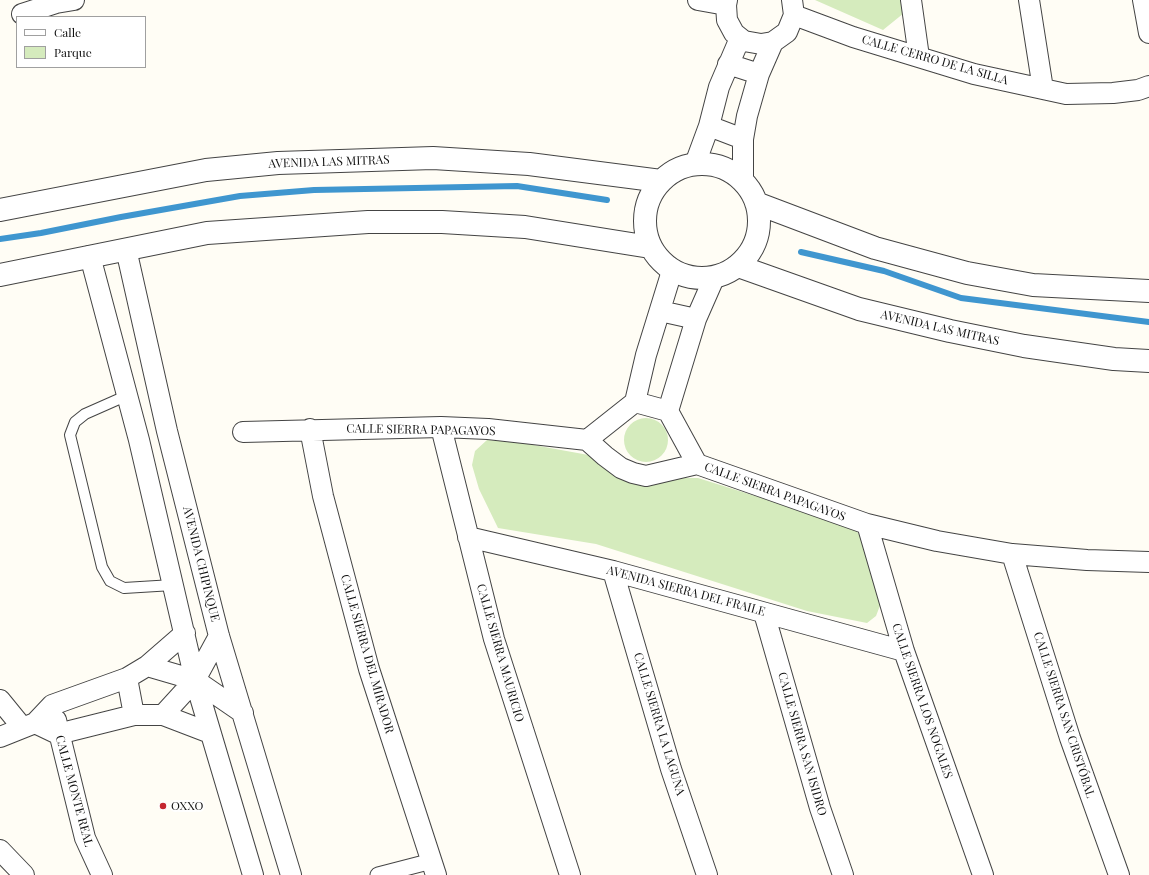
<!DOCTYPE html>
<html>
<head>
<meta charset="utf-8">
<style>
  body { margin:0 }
  #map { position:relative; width:1149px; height:875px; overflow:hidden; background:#fffdf5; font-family:"Playfair Display",serif }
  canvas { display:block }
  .legend { position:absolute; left:16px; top:16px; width:130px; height:52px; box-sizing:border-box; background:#fff; border:1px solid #a0a0a0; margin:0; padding:5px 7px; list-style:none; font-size:12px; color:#111 }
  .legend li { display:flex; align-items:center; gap:8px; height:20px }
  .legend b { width:20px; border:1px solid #a0a0a0 }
</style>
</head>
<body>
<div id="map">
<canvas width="1149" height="875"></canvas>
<ul class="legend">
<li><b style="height:5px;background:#fff"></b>Calle</li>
<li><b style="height:11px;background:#d5ebbd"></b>Parque</li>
</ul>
</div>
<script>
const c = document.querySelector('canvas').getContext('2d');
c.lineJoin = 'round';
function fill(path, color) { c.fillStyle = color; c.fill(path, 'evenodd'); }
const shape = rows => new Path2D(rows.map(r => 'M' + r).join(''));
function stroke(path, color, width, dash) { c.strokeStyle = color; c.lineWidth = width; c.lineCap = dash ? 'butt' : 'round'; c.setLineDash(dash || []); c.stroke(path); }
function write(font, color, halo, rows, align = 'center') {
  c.font = font + ' "Playfair Display",serif'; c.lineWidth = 4; c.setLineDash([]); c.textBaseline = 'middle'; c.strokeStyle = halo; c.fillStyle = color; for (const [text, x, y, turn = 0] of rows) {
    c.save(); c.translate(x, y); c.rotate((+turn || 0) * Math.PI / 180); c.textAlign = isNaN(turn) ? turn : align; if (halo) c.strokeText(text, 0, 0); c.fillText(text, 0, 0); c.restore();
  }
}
const green = shape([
  [815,0,901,0,904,13,883,30],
  '624 440a22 22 0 1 1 44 0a22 22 0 1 1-44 0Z',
  [487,440,517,442,594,456,674,478,698,478,854,527,862,539,881,603,876,616,867,623,807,611,596,544,498,528,479,489,472,465,475,451]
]);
const stream = shape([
  [0,239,41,233,121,217,240,196,314,190,517,186,607,200],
  [801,252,884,271,961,298,1149,322]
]);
const service = shape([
  [128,395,85,414,75,422,70,435,102,567,110,581,124,588,173,585]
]);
const pedestrian = shape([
  [378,875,432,861]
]);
const minor = shape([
  [698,0,726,5],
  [727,0,726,5,727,20,734,33,744,41,761,44,773,42,787,32,794,15,792,0],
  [911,0,919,57],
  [1029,0,1043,89],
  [1143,0,1149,33],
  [22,14,56,3,74,0],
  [794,15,853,37,974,74,1066,94,1113,93,1138,90,1149,86],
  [728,64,759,74],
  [709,126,743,139],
  [695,164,709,126,719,87,740,38],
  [743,182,743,139,747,116,759,74,773,42],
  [126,249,167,431,219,636,291,875],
  [90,256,139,440,195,680,253,875],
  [660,311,696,319],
  [635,402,668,411],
  [441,427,494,639,570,875],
  [310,429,323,496,369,669,436,875],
  [243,432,441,427,488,429,587,440,605,456,621,468,633,473,646,476,697,464,867,524,937,541,1012,554,1087,560,1149,562],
  [587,440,635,402,646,355,672,271],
  [697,464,668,411,696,319,714,278],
  [867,524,904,651,983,875],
  [468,537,613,571,904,651],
  [1012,554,1070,738,1119,875],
  [613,571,671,769,707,875],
  [764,613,820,808,843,875],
  [147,666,195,680,243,713],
  [127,678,134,715],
  [0,700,22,727],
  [163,715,195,680,219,636],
  [56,720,85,838,102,875],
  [35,723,58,734,134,715,163,715,210,733],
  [0,737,35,723,52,705,127,678,147,666,185,633],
  [0,850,24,875]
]);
const tertiary = shape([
  '645 221a57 57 0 1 1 114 0a57 57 0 1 1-114 0Z',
  [756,203,875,248,967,273,1033,285,1149,291],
  [0,210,206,170,278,163,433,158,529,164,661,181],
  [738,266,859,309,950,331,1024,346,1114,359,1149,361],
  [0,275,207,233,368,222,442,222,525,227,650,247]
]);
const markers = [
  [163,806,4,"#c4262e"]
];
const streetNames = [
  ["CALLE CERRO DE LA SILLA",935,60,16],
  ["AVENIDA LAS MITRAS",329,162,-2],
  ["AVENIDA LAS MITRAS",940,328,13],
  ["CALLE SIERRA PAPAGAYOS",421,430,1],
  ["CALLE SIERRA PAPAGAYOS",775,492,20],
  ["AVENIDA CHIPINQUE",201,564,76],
  ["AVENIDA SIERRA DEL FRAILE",686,591,15],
  ["CALLE SIERRA MAURICIO",500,653,74],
  ["CALLE SIERRA DEL MIRADOR",367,654,74],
  ["CALLE SIERRA LOS NOGALES",922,701,71],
  ["CALLE SIERRA SAN CRISTÓBAL",1064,715,72],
  ["CALLE SIERRA LA LAGUNA",659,724,73],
  ["CALLE SIERRA SAN ISIDRO",802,744,74],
  ["CALLE MONTE REAL",74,791,75]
];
const poiNames = [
  ["OXXO",171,806]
];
fill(green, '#d5ebbd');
stroke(stream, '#3f96cf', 6);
stroke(service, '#444', 12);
stroke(pedestrian, '#444', 17);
stroke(minor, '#444', 22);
stroke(tertiary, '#444', 24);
stroke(service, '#fff', 10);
stroke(pedestrian, '#fff', 15);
stroke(minor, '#fff', 20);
stroke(tertiary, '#fff', 22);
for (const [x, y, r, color] of markers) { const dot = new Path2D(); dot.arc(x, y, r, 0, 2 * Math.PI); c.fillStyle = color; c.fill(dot); stroke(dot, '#fff', 1.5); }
write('12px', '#111', '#fff', streetNames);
write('12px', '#111', '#fff', poiNames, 'left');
</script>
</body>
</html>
